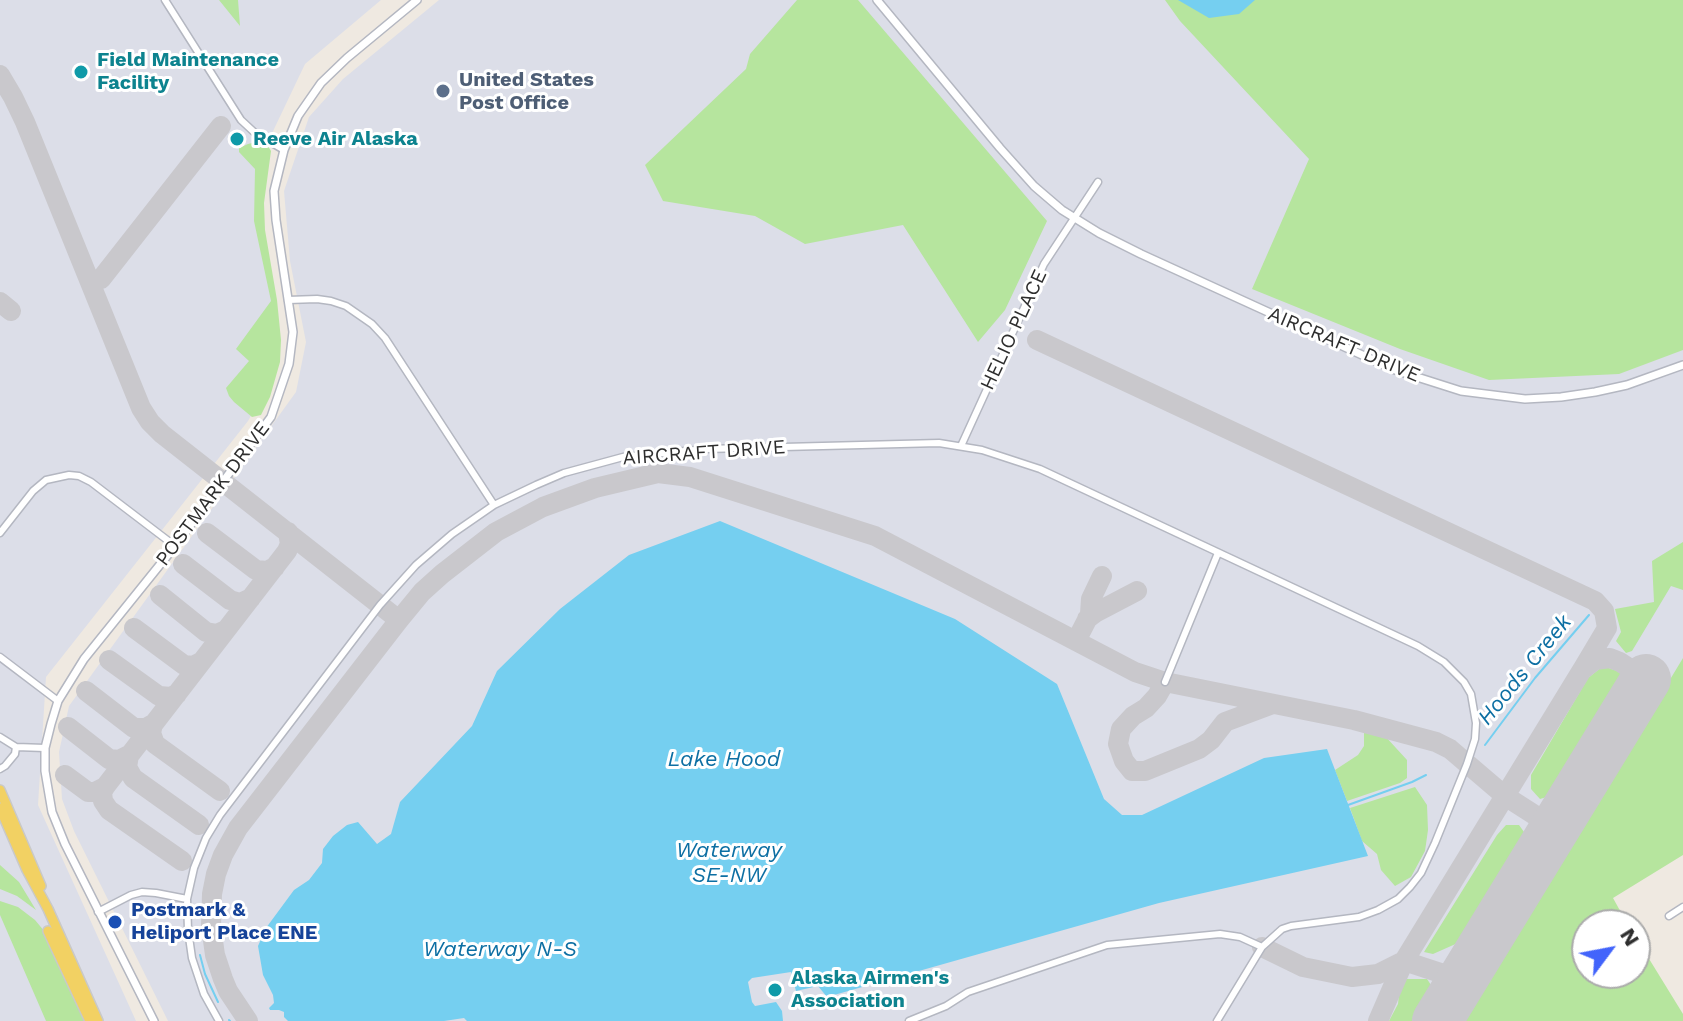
<!DOCTYPE html>
<html>
<head>
<meta charset="utf-8">
<style>
  body { margin:0 }
  #map { position:relative; width:1683px; height:1021px; overflow:hidden; background:#efe9e1; font-family:"Work Sans",sans-serif }
  canvas { display:block }
  .north { position:absolute; left:1571px; top:909px; width:80px; height:80px; box-sizing:border-box; background:#fff; border:2px solid #ababab; border-radius:50%; rotate:58deg; font-size:22px; font-weight:700; line-height:32px; text-align:center; color:#2e2e2e }
  .north::after { content:''; display:block; margin:auto; width:28px; height:36px; background:#4264fb; clip-path:polygon(50% 0,100% 100%,50% 72%,0 100%) }
</style>
</head>
<body>
<div id="map">
<canvas width="1683" height="1021"></canvas>
<div class="north">N</div>
</div>
<script>
const c = document.querySelector('canvas').getContext('2d');
c.lineJoin = 'round';
function fill(path, color) { c.fillStyle = color; c.fill(path, 'evenodd'); }
const shape = rows => new Path2D(rows.map(r => 'M' + r).join(''));
function stroke(path, color, width, dash) { c.strokeStyle = color; c.lineWidth = width; c.lineCap = dash ? 'butt' : 'round'; c.setLineDash(dash || []); c.stroke(path); }
function write(font, color, halo, rows, align = 'center') {
  c.font = font + ' "Work Sans",sans-serif'; c.lineWidth = 6; c.setLineDash([]); c.textBaseline = 'middle'; c.strokeStyle = halo; c.fillStyle = color; for (const [text, x, y, turn = 0] of rows) {
    c.save(); c.translate(x, y); c.rotate((+turn || 0) * Math.PI / 180); c.textAlign = isNaN(turn) ? turn : align; if (halo) c.strokeText(text, 0, 0); c.fillText(text, 0, 0); c.restore();
  }
}
const airport = shape([
  [0,0,381,0,305,64,255,169,274,318,275,374,248,421,46,677,38,805,136,1021,0,1021],
  [439,0,1683,0,1683,724,1496,1021,168,1021,74,831,62,799,59,752,69,706,296,392,306,342,290,261,284,191,309,117,343,79]
]);
const green = shape([
  [219,0,238,0,240,26],
  [797,0,858,0,1047,221,1005,310,978,342,903,225,805,244,755,216,663,201,645,165,746,69,750,54],
  [1165,0,1683,0,1683,350,1619,374,1489,380,1400,349,1252,289,1309,159,1180,21],
  [260,141,268,146,271,151,264,203,265,230,277,300,281,340,280,362,270,397,261,415,252,417,234,402,229,396,226,388,249,361,236,349,271,301,254,221,255,169,239,152,239,148,248,144],
  [1683,542,1683,590,1671,586,1632,651,1626,653,1616,641,1621,632,1615,609,1654,602,1652,561],
  [1683,658,1683,855,1613,898,1628,925,1587,925,1587,973,1635,973,1635,936,1683,1014,1683,1021,1464,1021],
  [1603,666,1620,672,1621,679,1550,796,1540,799,1531,789,1531,775,1588,678],
  [1364,729,1385,736,1407,760,1407,778,1400,783,1347,801,1335,770,1358,755,1364,746],
  [1415,787,1427,805,1428,830,1425,851,1411,877,1395,886,1381,870,1377,854,1362,841,1350,808],
  [1506,825,1519,825,1524,832,1524,838,1460,942,1433,954,1424,952,1497,835],
  [0,865,19,882,36,910,17,896,0,889],
  [0,901,18,907,35,920,45,932,85,1021,46,1021,0,915],
  [1406,979,1427,979,1433,988,1414,1021,1389,1021,1398,1004,1400,985]
]);
const water = shape([
  [1178,0,1255,0,1239,14,1209,18],
  [720,521,955,619,1057,684,1104,799,1122,815,1142,815,1264,758,1327,749,1368,856,1159,903,827,997,818,986,796,991,791,972,752,978,748,982,752,1002,755,1006,776,1002,782,1011,783,1021,467,1021,464,1018,444,1021,288,1021,284,1017,284,1012,279,1010,270,1010,269,1008,274,1003,273,995,263,975,258,946,266,928,294,890,309,880,322,863,323,849,333,836,347,825,358,822,377,844,391,834,400,802,472,726,497,671,560,609,629,555]
]);
const stream = shape([
  [1485,745,1535,678,1589,615],
  [1348,805,1412,782,1426,775],
  [200,955,205,974,218,1002],
  [229,1020,230,1021]
]);
const taxiway = shape([
  [0,75,13,97,25,122,141,408,150,422,162,434,399,620],
  [88,277,93,280,101,279,221,126],
  [0,302,11,311],
  [1037,340,1595,601,1604,611,1607,628,1582,670],
  [207,533,256,570,267,571,275,567],
  [183,564,230,600,240,603,251,598],
  [160,595,206,632,217,634,226,630],
  [1087,619,1095,613,1137,591],
  [134,628,184,665,193,666,201,662],
  [1076,641,1090,614,1091,599,1102,576],
  [109,660,159,696,171,697,177,694],
  [1165,682,1157,696,1146,708,1133,716,1121,729,1118,744,1124,761,1132,771,1145,771,1199,749,1211,740,1225,722,1273,704],
  [86,691,134,728,146,728,153,724],
  [153,724,151,733,155,744,220,791],
  [68,727,109,759,119,760,129,755],
  [129,755,127,767,133,778,199,825],
  [65,775,88,792,95,792,105,787,287,551,290,544,288,532],
  [105,787,102,792,103,801,109,810,182,861],
  [1262,947,1303,967,1352,977,1378,974,1404,961,1462,980],
  [248,1021,228,991,223,979,215,955,211,926,212,894,216,874,223,855,238,828,399,620,422,592,442,574,496,532,543,507,595,488,658,473,690,477,875,536,1135,672,1165,682,1354,720,1436,742,1450,749,1505,796,1555,828],
  [1378,1021,1404,961,1582,670,1595,660,1610,658,1620,662,1646,679]
]);
const runway = shape([
  [1437,1021,1646,679]
]);
const minor = shape([
  [165,0,241,120,255,133,284,150],
  [288,300,317,299,331,301,346,306,372,324,385,338,494,505],
  [961,446,1044,264,1098,182],
  [0,533,33,491,46,480,69,475,79,476,91,482,175,546],
  [0,657,58,701],
  [1165,682,1218,553],
  [0,737,16,747,45,748],
  [0,769,5,766,15,754,16,747],
  [98,912,131,895,142,892,156,893,187,899],
  [1669,916,1683,907],
  [219,1021,204,994,192,958,188,930,187,899,194,868,206,838,220,815,380,605,416,565,452,534,494,505,536,485,564,473,623,457,706,449,939,443,982,450,1040,469,1418,646,1444,662,1464,682,1471,694,1476,723,1475,739,1467,764,1435,843,1421,873,1410,887,1398,899,1378,910,1359,917,1291,926,1282,929,1262,947,1217,1021],
  [909,1021,946,1006,968,992,1107,945,1220,934,1240,937,1262,947]
]);
const tertiary = shape([
  [877,0,1000,148,1034,186,1062,210,1099,233,1141,254,1395,370,1461,391,1525,399,1561,397,1595,392,1627,385,1683,365],
  [154,1021,65,844,52,812,45,771,45,748,51,724,58,701,84,659,175,546,271,417,289,364,293,332,276,220,274,191,284,150,298,116,321,83,347,58,417,0]
]);
const primary = shape([
  [0,790,41,886],
  [0,808,27,870,48,909,98,1021],
  [48,931,90,1021]
]);
const markers = [
  [81,72,8,"#0f9aa8"],
  [443,91,8,"#5c6f8a"],
  [237,139,8,"#0f9aa8"],
  [115,922,8,"#1a4fb4"],
  [775,990,8,"#0f9aa8"]
];
const cultureNames = [
  ["Field Maintenance",97,60],
  ["Facility",97,83],
  ["Reeve Air Alaska",253,139],
  ["Alaska Airmen's",791,978],
  ["Association",791,1001]
];
const serviceNames = [
  ["United States",459,80],
  ["Post Office",459,103]
];
const streetNames = [
  ["HELIO PLACE",1014,330,-65],
  ["AIRCRAFT DRIVE",1344,345,23],
  ["AIRCRAFT DRIVE",704,453,-4],
  ["POSTMARK DRIVE",213,494,-53]
];
const transitNames = [
  ["Postmark &",131,910],
  ["Heliport Place ENE",131,933]
];
const waterNames = [
  ["Hoods Creek",1525,670,-51],
  ["Lake Hood",724,760],
  ["Waterway",729,851],
  ["SE-NW",729,876],
  ["Waterway N-S",500,950]
];
fill(airport, '#dcdee8');
fill(green, '#b6e59e');
fill(water, '#75cff0');
stroke(stream, '#75cff0', 2);
stroke(taxiway, '#c9c8cc', 20);
stroke(runway, '#c9c8cc', 50);
stroke(minor, '#b4b7c1', 9);
stroke(tertiary, '#b4b7c1', 10);
stroke(primary, '#c9c9c9', 12);
stroke(minor, '#fff', 6);
stroke(tertiary, '#fff', 7);
stroke(primary, '#f2d163', 9);
for (const [x, y, r, color] of markers) { const dot = new Path2D(); dot.arc(x, y, r, 0, 2 * Math.PI); c.fillStyle = color; c.fill(dot); stroke(dot, '#fff', 3); }
write('bold 20px', '#0d838f', '#fff', cultureNames, 'left');
write('bold 20px', '#4e5e75', '#fff', serviceNames, 'left');
write('20px', '#2e2e2e', '#fff', streetNames);
write('bold 20px', '#164399', '#fff', transitNames, 'left');
write('italic 22px', '#0d6fa3', '#fff', waterNames);
</script>
</body>
</html>
